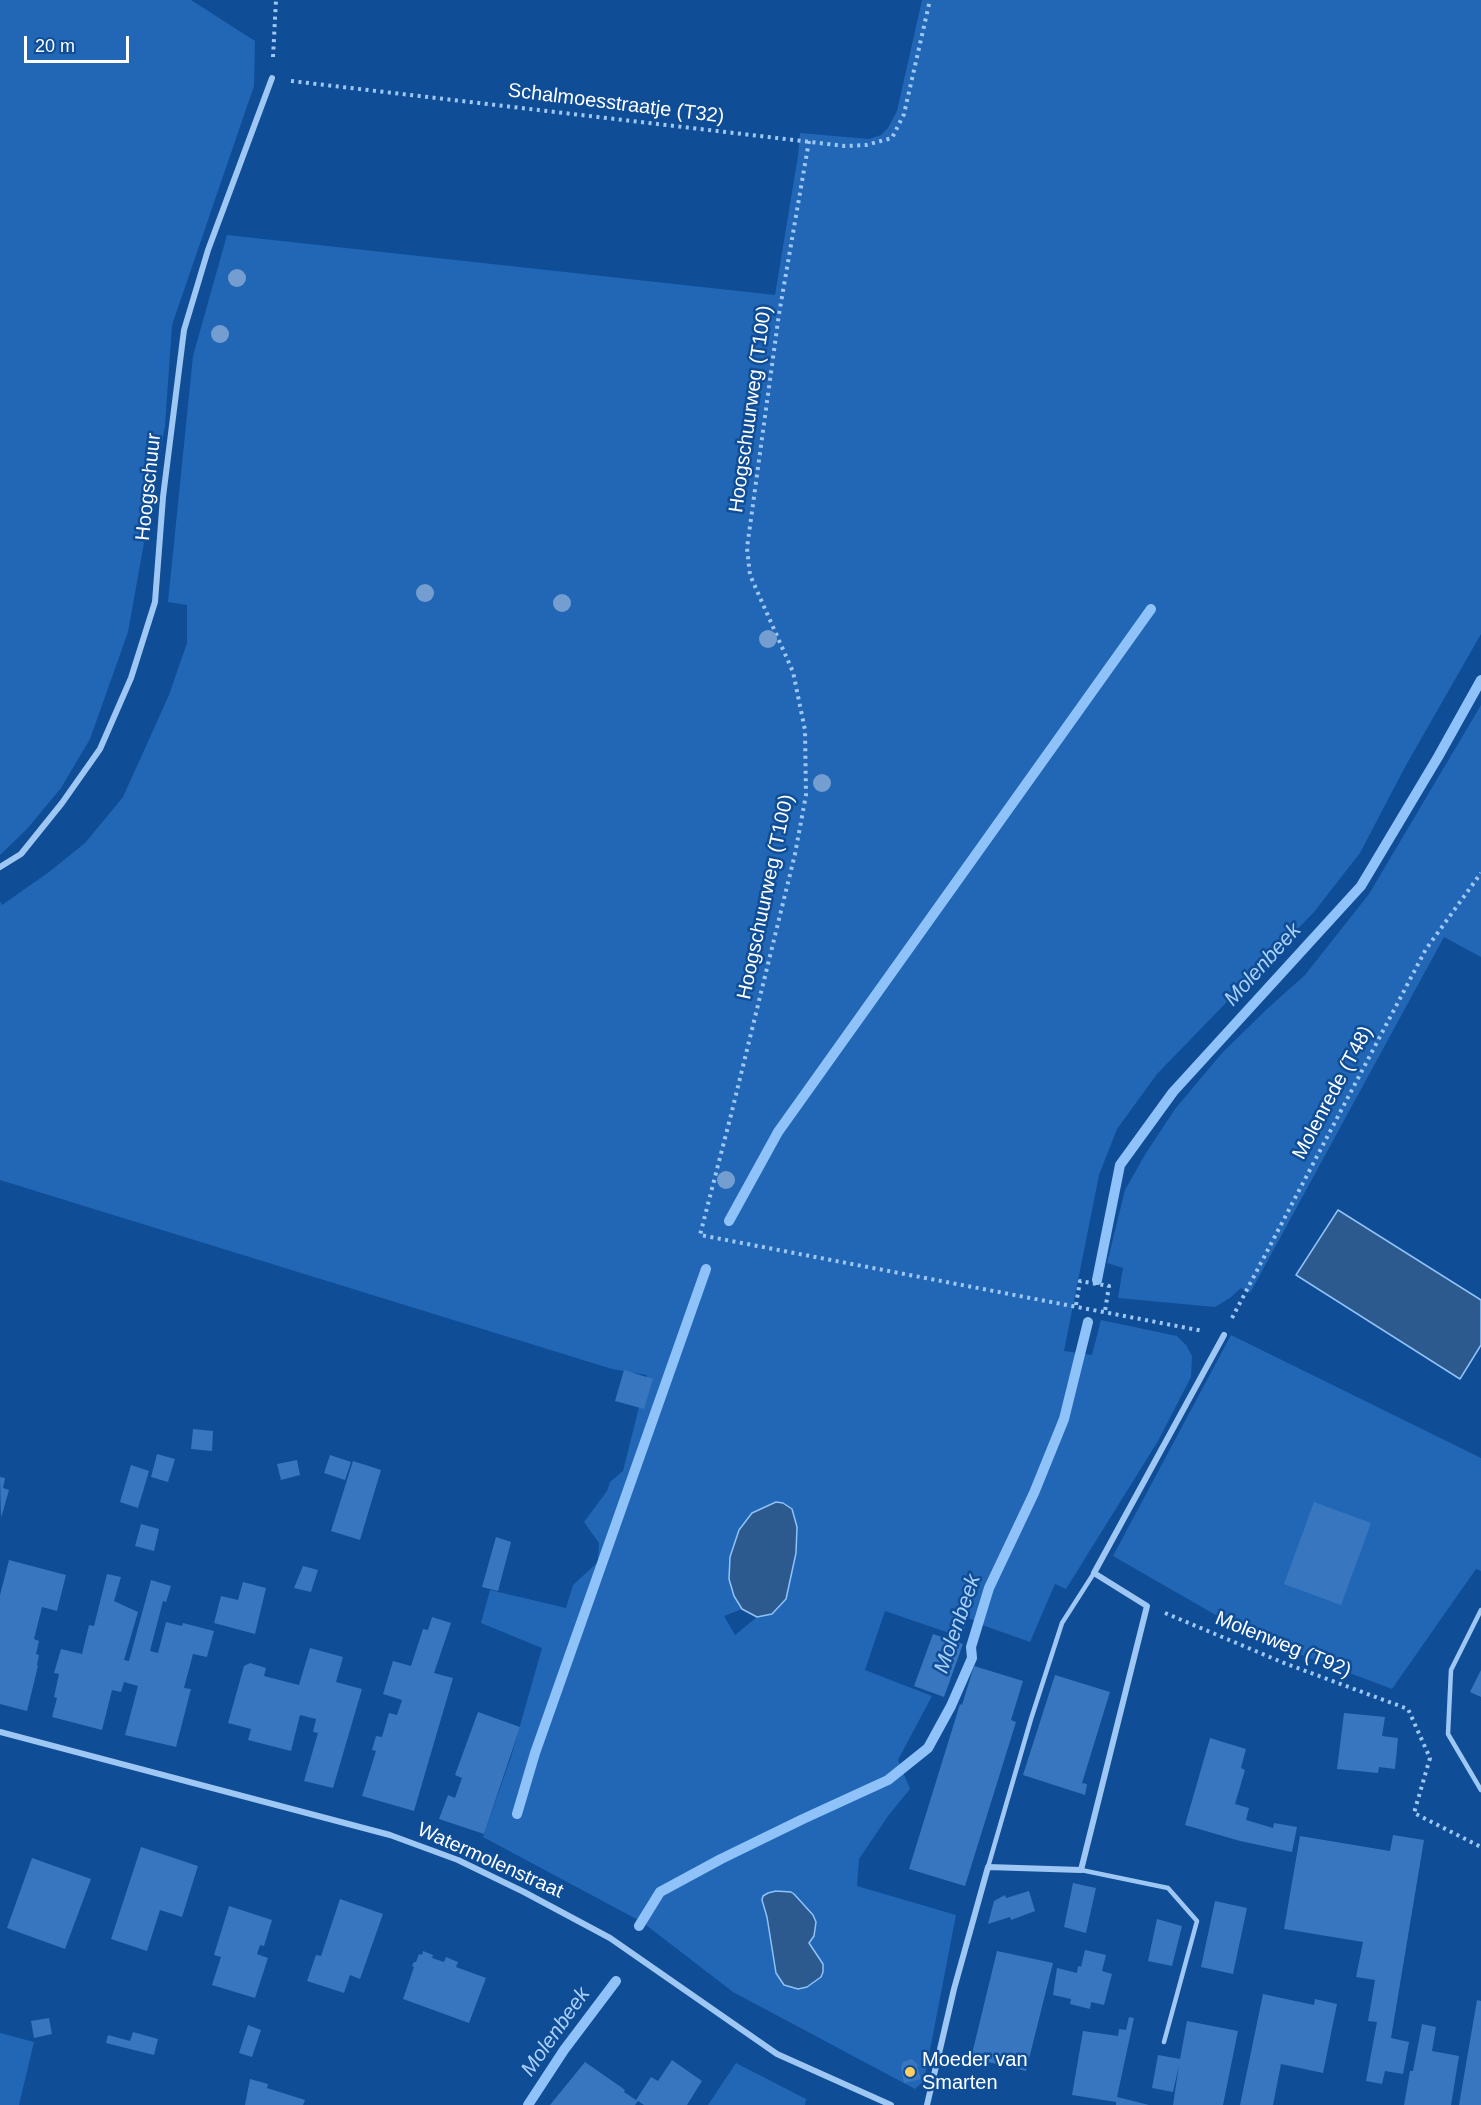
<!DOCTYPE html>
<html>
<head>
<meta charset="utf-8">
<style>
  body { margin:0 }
  #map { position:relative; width:1481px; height:2105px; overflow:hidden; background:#0f4d96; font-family:Helvetica,sans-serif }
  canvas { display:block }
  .scale { position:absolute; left:24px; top:36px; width:105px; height:27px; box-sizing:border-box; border:3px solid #fff; border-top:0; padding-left:8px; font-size:18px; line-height:21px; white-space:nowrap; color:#fff; -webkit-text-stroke:4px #0f4d96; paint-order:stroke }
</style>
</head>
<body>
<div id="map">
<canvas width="1481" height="2105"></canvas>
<div class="scale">20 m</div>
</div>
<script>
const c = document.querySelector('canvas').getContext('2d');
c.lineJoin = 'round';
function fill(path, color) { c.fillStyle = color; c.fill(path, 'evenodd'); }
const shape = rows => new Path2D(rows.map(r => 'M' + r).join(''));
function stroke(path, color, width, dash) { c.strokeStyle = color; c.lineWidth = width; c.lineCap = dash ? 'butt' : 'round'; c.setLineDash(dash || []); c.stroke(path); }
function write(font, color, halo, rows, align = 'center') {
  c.font = font + ' Helvetica,sans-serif'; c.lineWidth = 5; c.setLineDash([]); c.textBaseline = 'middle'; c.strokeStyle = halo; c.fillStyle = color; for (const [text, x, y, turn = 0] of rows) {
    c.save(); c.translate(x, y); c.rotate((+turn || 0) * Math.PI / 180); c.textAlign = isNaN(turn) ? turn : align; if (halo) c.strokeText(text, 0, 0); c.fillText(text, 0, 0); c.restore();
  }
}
const green = shape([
  [0,0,191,0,255,41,254,86,172,325,165,426,128,632,90,739,61,788,27,829,0,855],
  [922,0,1481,0,1481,634,1405,767,1360,853,1314,912,1157,1074,1117,1129,1099,1175,1064,1351,1092,1355,1101,1320,1177,1336,1186,1345,1192,1356,1191,1377,1158,1441,1066,1589,1055,1584,1030,1642,985,1626,969,1618,961,1637,885,1611,865,1670,932,1696,898,1760,910,1789,888,1816,859,1859,857,1886,956,1915,924,2081,915,2089,733,1992,642,1922,483,1837,512,1754,542,1648,481,1623,490,1590,566,1608,573,1585,598,1562,599,1543,584,1522,607,1491,610,1482,623,1471,647,1375,612,1369,0,1180,0,901,2,905,49,872,85,843,123,797,169,695,187,643,187,605,168,602,193,356,227,235,775,295,798,156,800,133,869,139,881,135,888,128,897,111],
  [797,1527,796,1553,786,1599,772,1614,757,1617,735,1635,724,1616,742,1609,734,1596],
  [1481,705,1481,957,1444,937,1250,1293,1241,1288,1230,1298,1215,1307,1118,1298,1123,1268,1107,1263,1125,1190,1146,1153,1175,1109,1222,1053,1267,1009,1305,975,1369,894],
  [1231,1335,1481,1458,1481,1571,1476,1569,1392,1689,1254,1637,1113,1556],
  [0,2033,34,2042,19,2105,0,2105],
  [736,2063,806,2099,805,2105,708,2105]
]);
const water = shape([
  [1338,1210,1481,1300,1481,1345,1460,1379,1296,1275,1338,1210],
  [776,1502,783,1503,792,1509,797,1527,796,1553,786,1599,772,1614,757,1617,742,1609,734,1596,729,1579,730,1557,739,1530,752,1513,776,1502],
  [776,1891,791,1892,794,1894,813,1915,816,1922,814,1936,809,1943,823,1964,823,1972,821,1977,807,1987,798,1989,784,1985,776,1973,767,1917,762,1900,763,1896,768,1893,776,1891]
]);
const stream = shape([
  [729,1221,778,1132,1151,609],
  [1097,1280,1120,1165,1173,1092,1361,886,1438,757,1481,680],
  [517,1814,535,1753,706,1269],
  [639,1926,660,1892,721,1859,803,1819,888,1780,928,1748,951,1706,972,1658,971,1647,989,1588,1034,1493,1064,1419,1088,1322],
  [528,2105,564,2050,616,1981]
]);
const building = shape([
  [624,1370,653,1379,644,1409,615,1401],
  [193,1429,213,1431,212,1451,191,1449],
  [157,1454,175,1459,168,1482,151,1477],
  [330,1455,351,1462,345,1480,324,1473],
  [297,1460,300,1475,281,1480,277,1464],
  [353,1461,381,1470,360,1540,331,1531],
  [131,1465,149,1471,138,1508,120,1502],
  [0,1477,5,1478,3,1488,9,1490,1,1518],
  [1314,1502,1371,1523,1341,1605,1284,1584],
  [141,1524,159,1529,154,1551,135,1546],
  [496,1537,511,1542,498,1591,482,1587],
  [9,1560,66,1575,57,1611,42,1607,34,1639,39,1641,36,1654,39,1655,37,1665,38,1666,27,1711,0,1704,0,1595],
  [303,1566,318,1570,311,1592,294,1588],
  [107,1574,121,1577,114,1601,138,1612,124,1660,129,1661,151,1580,171,1586,166,1602,163,1601,150,1651,158,1653,166,1622,182,1626,183,1623,214,1631,207,1657,193,1654,184,1688,191,1689,176,1747,125,1735,138,1686,124,1682,121,1692,112,1690,102,1730,52,1717,57,1698,54,1697,59,1674,54,1673,61,1649,82,1654,89,1625,94,1626],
  [243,1582,266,1588,255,1634,214,1623,221,1596,238,1600],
  [432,1617,451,1623,434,1673,453,1678,414,1811,362,1796,376,1751,372,1750,376,1736,382,1737,389,1713,397,1715,402,1700,383,1694,393,1661,411,1666,423,1629,428,1630],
  [933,1634,963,1644,944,1697,914,1686],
  [310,1648,343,1657,336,1682,362,1689,333,1788,304,1781,318,1733,313,1732,316,1719,300,1715,291,1751,248,1740,251,1729,228,1723,244,1666,250,1663,266,1668,264,1676,299,1685],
  [974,1666,1023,1681,1011,1720,1016,1722,965,1886,909,1869,960,1704,962,1705],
  [1481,1670,1481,1697,1470,1692],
  [1055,1675,1110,1692,1082,1783,1087,1784,1085,1795,1023,1775],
  [478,1712,520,1727,484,1834,439,1819,448,1795,455,1798,462,1778,455,1775],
  [1344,1713,1385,1717,1382,1736,1398,1738,1395,1769,1379,1767,1378,1773,1337,1769],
  [1210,1738,1246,1749,1241,1768,1245,1770,1235,1804,1249,1808,1246,1820,1273,1828,1274,1823,1297,1827,1292,1852,1240,1841,1185,1825],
  [1393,1835,1424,1840,1391,2038,1409,2042,1403,2074,1385,2071,1382,2084,1366,2081,1377,2022,1368,2021,1375,1980,1356,1977,1363,1942,1284,1929,1300,1836,1390,1851],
  [141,1847,198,1866,182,1917,160,1910,147,1951,111,1939],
  [32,1858,91,1879,65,1949,7,1928],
  [1073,1883,1096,1888,1086,1933,1064,1927],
  [1029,1891,1035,1911,1011,1920,1010,1917,988,1924,994,1901,1005,1895,1006,1898],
  [340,1899,383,1914,360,1979,350,1975,344,1993,307,1981,316,1955,321,1956],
  [1215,1901,1247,1908,1233,1974,1201,1967],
  [229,1906,272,1920,264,1946,260,1945,257,1954,268,1958,255,1998,212,1985,221,1957,214,1955],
  [1157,1919,1182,1926,1172,1966,1148,1961],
  [1085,1950,1106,1955,1102,1971,1112,1974,1104,2005,1091,2002,1090,2009,1070,2004,1071,1999,1053,1995,1057,1968,1077,1973,1078,1966,1081,1967],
  [423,1951,433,1955,432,1958,444,1962,446,1957,458,1962,456,1967,486,1978,469,2023,403,1999,414,1967,412,1966,414,1962,416,1962,419,1954,422,1955],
  [997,1951,1053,1963,1026,2071,971,2058],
  [1263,1994,1314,2005,1315,1999,1337,2004,1323,2073,1281,2064,1273,2105,1240,2105],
  [1477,2000,1481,2001,1481,2105,1459,2105],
  [1129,2017,1134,2018,1117,2097,1149,2105,1116,2105,1116,2102,1072,2095,1083,2031,1118,2036,1119,2029,1126,2030],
  [49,2018,52,2034,34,2038,31,2021],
  [1187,2021,1238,2031,1223,2105,1173,2105,1179,2065,1173,2092,1152,2088,1158,2055,1180,2059],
  [1422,2024,1436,2027,1432,2051,1459,2056,1451,2105,1404,2105,1410,2071,1413,2071],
  [248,2025,261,2030,252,2057,239,2053],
  [133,2032,158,2039,154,2055,106,2043,108,2035,130,2041],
  [912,2059,919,2066,917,2066,921,2079,904,2083,901,2068,903,2062],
  [672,2060,702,2081,687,2105,644,2105,638,2101,635,2105,550,2105,585,2062,621,2087,625,2090,624,2092,636,2100,651,2077,658,2081],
  [250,2079,268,2084,267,2088,305,2100,303,2105,245,2105]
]);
const path = shape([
  [273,57,276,0],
  [291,81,845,146,866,145,892,138,904,114,930,0],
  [809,141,779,314,747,548,750,575,793,672,805,730,806,795,795,854,731,1115,700,1235,1203,1331],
  [1076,1305,1080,1281,1109,1286,1105,1311],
  [1232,1318,1426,949,1481,873],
  [1165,1613,1284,1663,1408,1709,1430,1758,1414,1813,1481,1847]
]);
const lane = shape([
  [1481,1610,1451,1670,1448,1734,1481,1790],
  [988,1867,1031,1719,1062,1623,1094,1573],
  [1081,1870,1168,1888,1197,1921,1164,2042]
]);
const street = shape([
  [0,867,21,854,62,803,100,749,131,678,155,602,163,497,184,330,208,250,272,78],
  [0,1732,390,1835,458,1860,524,1892,610,1938,777,2054,891,2105],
  [927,2105,954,1989,988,1867,1081,1870,1147,1606,1094,1573,1224,1335]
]);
const trees = [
  [237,278],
  [220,334],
  [425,593],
  [562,603],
  [768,639],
  [822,783],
  [726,1180]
];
const markers = [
  [910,2072,6,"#ffce61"]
];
const streetNames = [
  ["Schalmoesstraatje (T32)",616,104,7],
  ["Hoogschuurweg (T100)",751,409,-82],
  ["Hoogschuur",149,487,-84],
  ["Hoogschuurweg (T100)",766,897,-78],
  ["Molenrede (T48)",1333,1093,-62],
  ["Molenweg (T92)",1283,1645,22],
  ["Watermolenstraat",490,1861,24]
];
const poiNames = [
  ["Moeder van",922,2060],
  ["Smarten",922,2083]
];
const waterNames = [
  ["Molenbeek",1263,965,-48],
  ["Molenbeek",958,1624,-71],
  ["Molenbeek",556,2032,-55]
];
fill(green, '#2267b6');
fill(water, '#2c5a8f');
stroke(water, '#8fc2f8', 1.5);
stroke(stream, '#8fc2f8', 10);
fill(building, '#3877bf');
stroke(path, '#9ec7f4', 4, [3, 4.5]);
stroke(lane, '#9ec7f4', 4.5);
stroke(street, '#9ec7f4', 6);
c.fillStyle = '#749ecf';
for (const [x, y] of trees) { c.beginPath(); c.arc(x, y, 9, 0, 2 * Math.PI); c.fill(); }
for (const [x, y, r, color] of markers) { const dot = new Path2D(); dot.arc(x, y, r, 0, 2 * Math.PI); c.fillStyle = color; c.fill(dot); stroke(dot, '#0f4d96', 2); }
write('20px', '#fff', '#0f4d96', streetNames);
write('20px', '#fff', '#0f4d96', poiNames, 'left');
write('italic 21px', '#aad1fb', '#0f4d96', waterNames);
</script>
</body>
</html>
